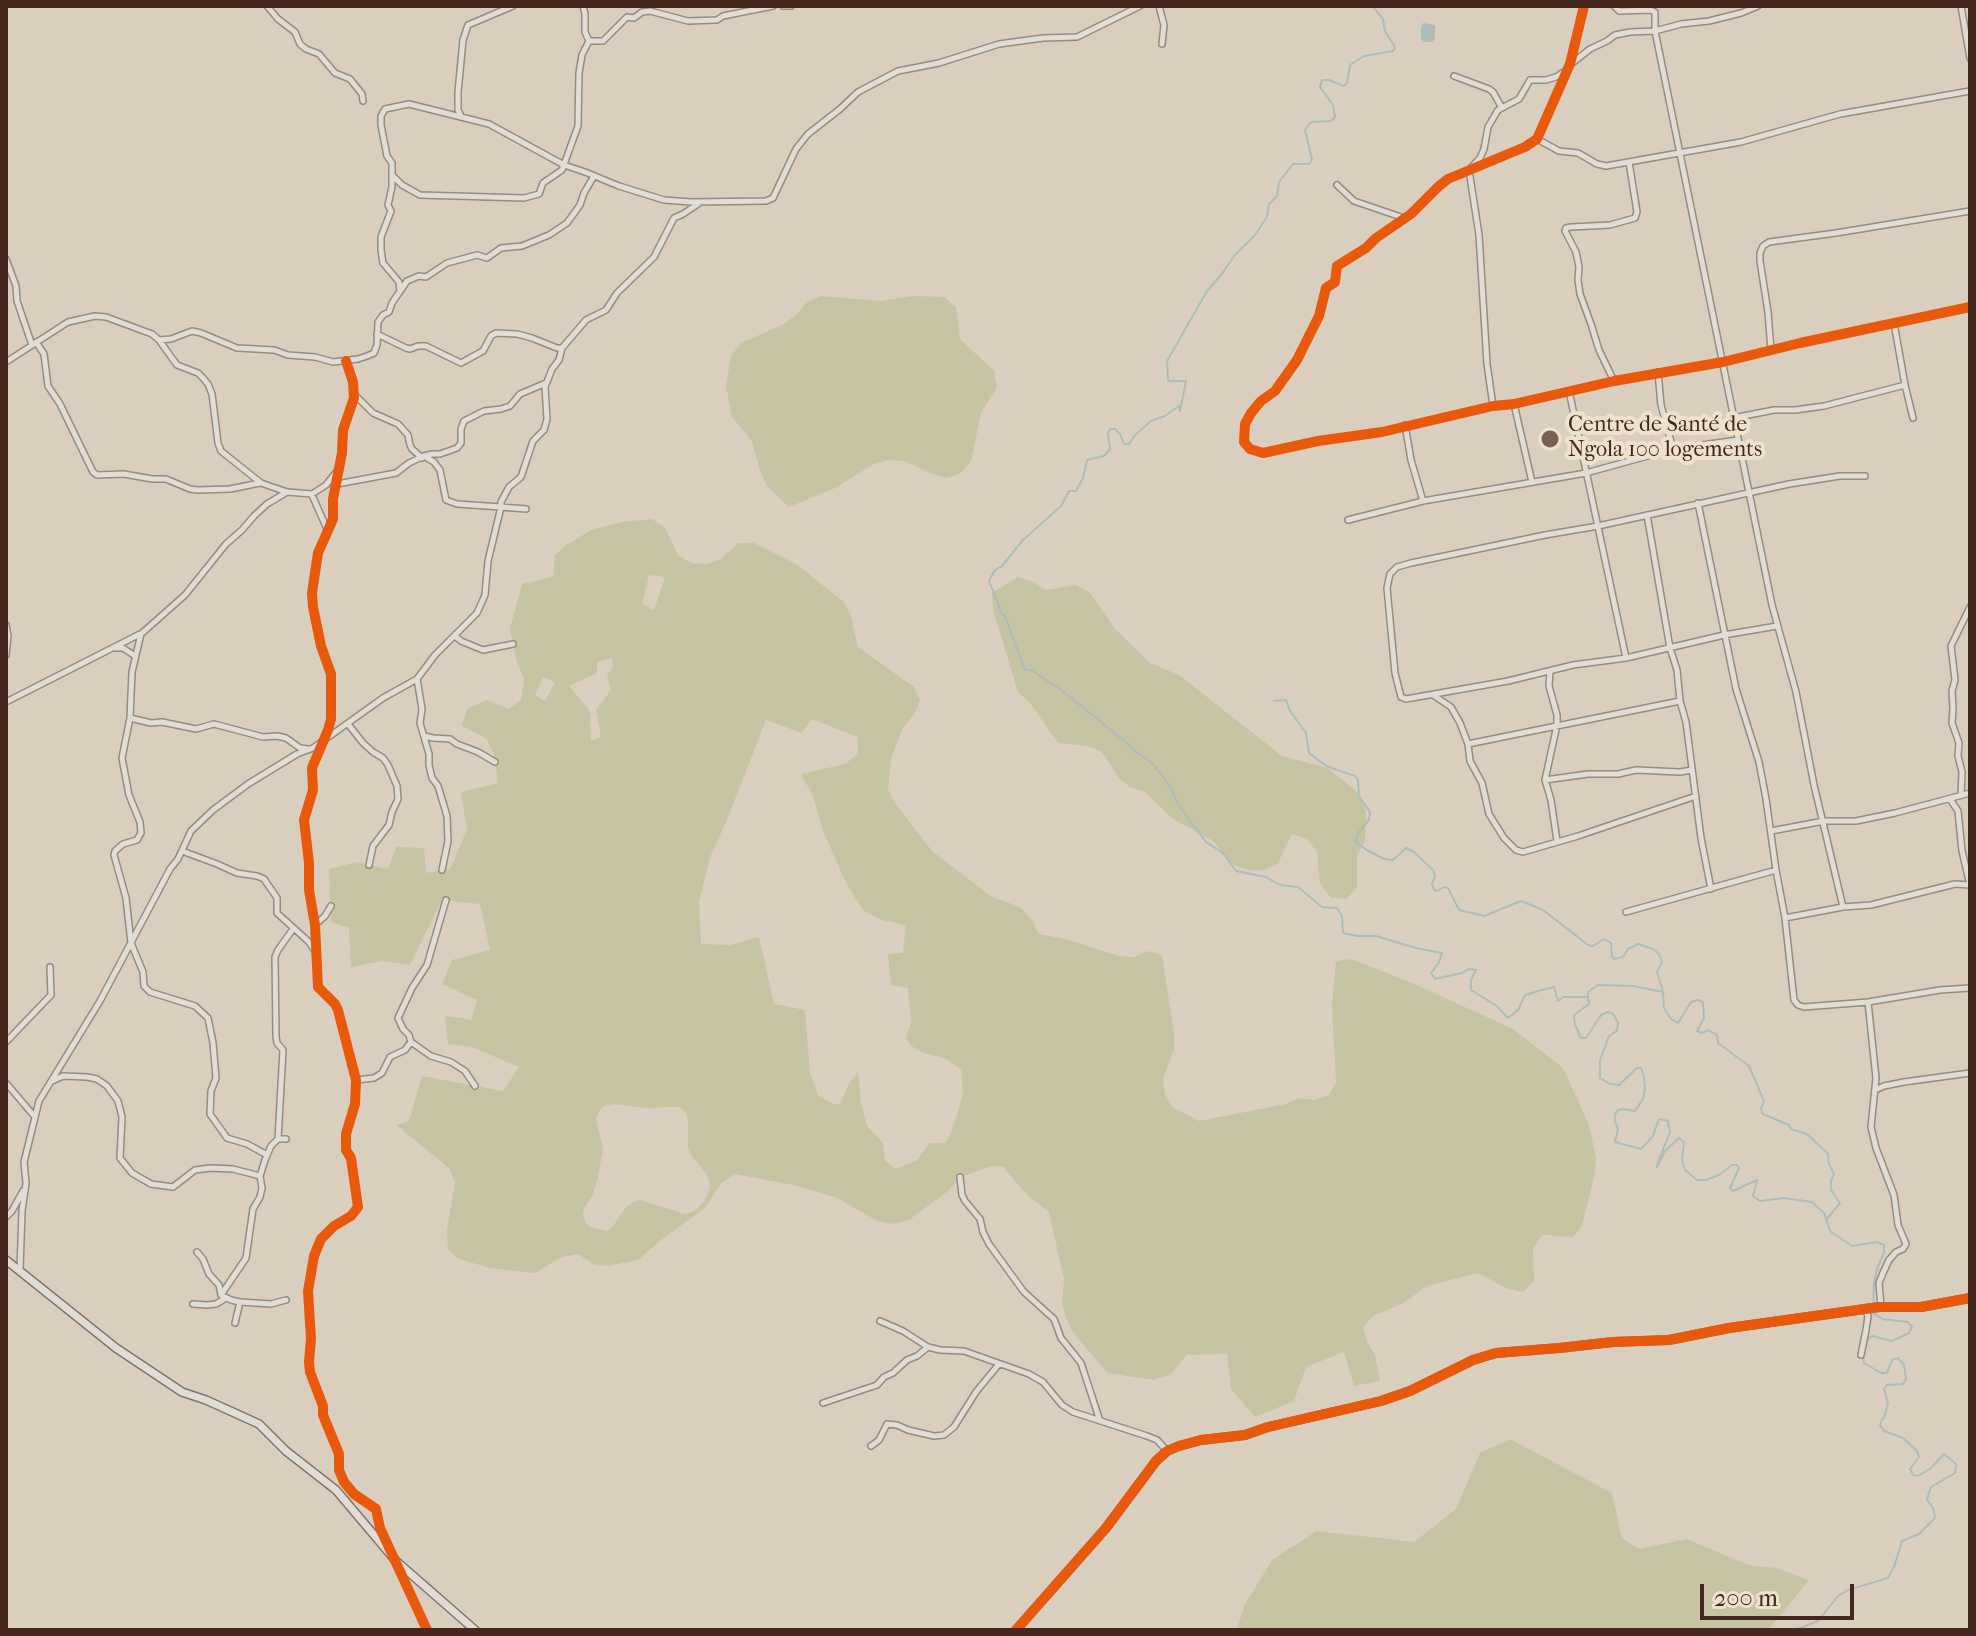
<!DOCTYPE html>
<html>
<head>
<meta charset="utf-8">
<style>
  body { margin:0 }
  #map { position:relative; width:1976px; height:1636px; overflow:hidden; background:#dacfbe; font-family:"IM FELL French Canon",serif }
  canvas { display:block }
  .frame { position:absolute; inset:0; border:8px solid #44281e; pointer-events:none }
  .scale { position:absolute; left:1700px; top:1584px; width:154px; height:36px; box-sizing:border-box; border:4px solid #44281e; border-top:0; padding-left:10px; font-size:24px; line-height:28px; white-space:nowrap; color:#44281e; -webkit-text-stroke:6px #efe2cd; paint-order:stroke }
</style>
</head>
<body>
<div id="map">
<canvas width="1976" height="1636"></canvas>
<div class="frame"></div>
<div class="scale">200 m</div>
</div>
<script>
const c = document.querySelector('canvas').getContext('2d');
c.lineJoin = 'round';
function fill(path, color) { c.fillStyle = color; c.fill(path, 'evenodd'); }
const shape = rows => new Path2D(rows.map(r => 'M' + r).join(''));
function stroke(path, color, width, dash) { c.strokeStyle = color; c.lineWidth = width; c.lineCap = dash ? 'butt' : 'round'; c.setLineDash(dash || []); c.stroke(path); }
function write(font, color, halo, rows, align = 'center') {
  c.font = font + ' "IM FELL French Canon",serif'; c.lineWidth = 8; c.setLineDash([]); c.textBaseline = 'middle'; c.strokeStyle = halo; c.fillStyle = color; for (const [text, x, y, turn = 0] of rows) {
    c.save(); c.translate(x, y); c.rotate((+turn || 0) * Math.PI / 180); c.textAlign = isNaN(turn) ? turn : align; if (halo) c.strokeText(text, 0, 0); c.fillText(text, 0, 0); c.restore();
  }
}
const green = shape([
  [820,296,881,301,913,296,944,297,956,307,960,339,994,371,997,387,981,413,971,461,961,473,947,478,932,474,905,461,889,460,874,464,835,488,789,507,767,486,760,471,752,441,732,417,726,386,731,356,741,343,784,324,797,314,806,303],
  [652,519,665,528,678,555,691,563,707,564,721,559,738,543,754,543,796,564,844,602,851,616,858,647,914,687,920,700,914,715,903,728,891,758,888,789,895,803,932,851,992,897,1020,907,1032,920,1039,934,1069,940,1119,956,1134,957,1147,951,1162,955,1174,1033,1174,1049,1163,1079,1165,1094,1172,1107,1199,1121,1286,1104,1299,1098,1314,1100,1329,1095,1336,1082,1332,1006,1336,961,1351,959,1410,982,1513,1029,1563,1068,1589,1125,1596,1158,1595,1173,1582,1225,1573,1237,1542,1235,1533,1249,1534,1281,1523,1292,1506,1288,1478,1273,1427,1286,1402,1304,1373,1316,1363,1327,1367,1342,1375,1355,1380,1381,1354,1386,1344,1352,1306,1367,1294,1401,1255,1417,1231,1389,1227,1354,1187,1355,1171,1374,1153,1380,1108,1373,1077,1338,1068,1323,1062,1303,1064,1279,1049,1212,1028,1196,1003,1167,992,1166,960,1177,948,1191,909,1220,893,1224,878,1221,837,1198,798,1186,735,1174,721,1183,705,1208,661,1240,638,1260,608,1266,593,1264,578,1254,562,1257,535,1273,490,1268,459,1259,448,1249,447,1231,455,1182,449,1168,396,1125,409,1121,422,1076,503,1091,519,1067,472,1047,448,1044,445,1016,472,1020,477,1000,442,984,452,960,490,950,480,904,442,900,410,965,382,961,351,967,349,928,331,922,329,869,357,862,388,869,396,847,424,848,426,873,450,869,467,830,461,792,498,783,494,754,487,739,462,726,467,709,487,700,508,709,521,700,524,679,516,659,510,629,522,584,553,577,555,555,565,546,591,530,622,522],
  [649,575,665,577,654,610,642,604],
  [612,658,613,667,607,675,611,690,596,710,601,737,591,741,590,711,569,686,597,673,597,662],
  [543,677,555,682,545,701,535,695],
  [812,719,858,737,858,754,845,764,801,774,813,796,823,831,847,885,864,911,882,920,906,925,903,953,888,954,891,985,908,988,911,1021,906,1039,914,1048,924,1053,944,1058,961,1069,963,1093,956,1119,946,1143,930,1143,917,1160,896,1169,885,1160,883,1143,867,1126,861,1104,858,1072,850,1082,840,1104,833,1104,818,1095,810,1073,805,1010,774,1004,759,937,731,945,701,944,699,901,711,855,726,822,766,720,802,733],
  [613,1104,646,1108,680,1107,686,1113,688,1121,688,1147,691,1155,706,1173,709,1180,710,1187,704,1202,693,1212,685,1214,640,1200,633,1202,626,1207,613,1226,607,1231,592,1228,586,1223,583,1215,584,1208,593,1195,598,1176,603,1149,596,1119,599,1111,605,1106],
  [1018,577,1033,582,1046,590,1076,585,1089,592,1116,630,1150,663,1179,675,1282,756,1327,768,1360,794,1366,811,1365,841,1357,856,1357,887,1347,899,1331,898,1320,883,1317,852,1307,839,1292,834,1278,863,1265,870,1249,870,1234,865,1213,841,1173,819,1145,792,1130,787,1119,778,1102,752,1088,746,1058,743,1030,703,1018,692,993,610,992,593],
  [1510,1439,1612,1493,1622,1538,1639,1549,1687,1539,1748,1565,1776,1568,1809,1580,1768,1630,1237,1630,1244,1606,1272,1560,1317,1531,1414,1542,1456,1509,1480,1453]
]);
const water = shape([
  [1423,23,1435,25,1435,38,1432,42,1424,42,1421,39,1421,27]
]);
const stream = shape([
  [1372,6,1383,19,1385,31,1395,47,1393,51,1364,56,1350,65,1347,83,1344,86,1329,80,1322,80,1320,87,1333,105,1335,117,1331,121,1311,122,1305,130,1312,160,1309,164,1293,164,1279,182,1277,196,1269,204,1267,217,1255,235,1235,255,1221,275,1207,291,1167,361,1168,381,1186,381,1180,411,1179,406,1165,416,1151,421,1135,435,1129,444,1124,444,1120,434,1115,429,1110,429,1108,433,1110,449,1104,456,1087,460,1083,478,1076,491,1069,491,1061,506,1023,540,1002,566,995,570,989,581,1002,614,1005,616,1025,670,1031,670,1060,689,1128,744,1135,751,1152,763,1169,785,1178,804,1188,818,1206,842,1223,853,1236,871,1266,877,1280,885,1298,887,1322,907,1337,908,1342,916,1343,933,1357,936,1376,936,1416,948,1442,953,1439,962,1431,973,1435,979,1462,973,1469,969,1476,970,1471,980,1471,990,1497,1006,1508,1018,1518,1010,1525,995,1542,990,1554,987,1558,1001,1563,997,1588,997,1589,1004,1574,1015,1575,1025,1581,1038,1586,1038,1601,1015,1608,1012,1613,1014,1618,1023,1617,1031,1609,1036,1600,1060,1600,1078,1610,1084,1619,1085,1637,1068,1641,1068,1644,1077,1645,1089,1643,1099,1635,1111,1623,1109,1618,1110,1615,1114,1615,1121,1618,1129,1615,1142,1641,1149,1653,1136,1659,1119,1668,1121,1670,1132,1658,1162,1657,1167,1665,1151,1679,1138,1684,1142,1682,1160,1685,1170,1697,1180,1706,1180,1719,1175,1732,1165,1737,1165,1739,1168,1730,1188,1733,1191,1757,1180,1753,1196,1760,1201,1784,1198,1812,1202,1824,1213,1830,1231,1852,1246,1877,1242,1884,1245,1884,1252,1877,1269,1874,1283,1873,1313,1882,1319,1908,1322,1912,1327,1909,1333,1892,1341,1872,1336,1867,1340],
  [1274,701,1286,700,1290,711,1306,733,1309,753,1326,766,1355,776,1358,780,1359,796,1370,812,1369,820,1358,833,1356,842,1365,849,1384,859,1393,860,1406,848,1414,852,1434,871,1435,877,1432,883,1434,890,1437,891,1444,887,1448,888,1459,910,1484,916,1521,901,1543,910,1588,945,1593,946,1604,939,1611,943,1612,957,1615,959,1623,957,1628,949,1638,944,1653,949,1659,954,1662,962,1657,972,1663,992,1664,1008,1671,1019,1678,1023,1691,1002,1698,1000,1703,1002,1704,1018,1697,1031,1702,1033,1708,1030,1717,1035,1718,1043,1749,1066,1764,1101,1761,1109,1763,1114,1789,1125,1791,1129,1807,1134,1828,1154,1829,1164,1834,1174,1831,1181,1831,1190,1840,1203,1827,1219],
  [1588,996,1588,992,1598,985,1633,986,1663,992],
  [1795,1630,1818,1621,1838,1596,1848,1590,1888,1578,1894,1567,1902,1541,1919,1534,1935,1518,1934,1510,1927,1499,1931,1487,1955,1473,1956,1464,1944,1454,1931,1468,1918,1476,1913,1475,1910,1469,1919,1457,1917,1451,1903,1438,1884,1431,1880,1425,1882,1419,1884,1418,1888,1403,1884,1389,1887,1385,1903,1384,1906,1379,1904,1365,1898,1358,1892,1360,1887,1373,1881,1373,1864,1363,1863,1354]
]);
const street = shape([
  [267,6,278,19,295,32,300,44,306,49,319,54,335,73,350,79,362,94,363,101],
  [583,6,585,14,585,32,589,41],
  [783,6,791,6],
  [1159,6,1164,25,1162,44],
  [1584,6,1570,64,1537,139,1525,147,1448,179,1439,186,1411,214,1376,238,1366,248,1337,266,1335,282,1326,288,1319,316,1297,360,1275,391,1261,401,1251,413,1245,424,1244,442,1250,449,1263,453,1318,441,1382,432,1493,406,1514,404,1614,381,1723,362,1800,343,1970,307],
  [1614,6,1619,11,1650,10,1655,12,1655,31,1772,605,1796,692,1814,785,1843,907],
  [1961,6,1970,58],
  [1571,64,1590,49,1607,41,1615,35,1630,32,1655,31,1681,24,1709,21,1741,13,1758,6],
  [1454,76,1489,89,1493,92,1502,108],
  [461,116,458,110,458,92,463,40,468,25,513,6],
  [1537,139,1559,151,1578,153,1597,164,1606,166,1741,142,1840,114,1970,91],
  [393,176,402,185,420,195,524,198,539,194,543,183,562,170,578,126,579,73,582,55,589,41,603,41,627,17,634,18,642,12,650,11,688,21,717,20,723,16,773,6],
  [1337,185,1354,201,1404,218],
  [6,259,16,286,17,301,32,345],
  [400,291,399,282,383,263,381,250,381,237,391,211,388,205,392,187,392,163,387,156,381,125,381,116,385,109,409,104,489,124,564,165,585,172,619,186,664,200,691,202,766,201,773,198,796,149,808,134,840,109,858,92,898,71,939,63,999,44,1043,38,1077,37,1140,6],
  [1894,323,1905,385,1913,418],
  [377,334,406,348,410,349,418,346,426,346,461,363,483,351,491,336,496,333,517,334,532,338,557,348,562,348,586,320,606,310,617,293,654,257,674,218,683,214,698,204],
  [159,340,171,339,192,331,201,333,237,348,274,350,288,355,315,357,333,362,358,359,367,356,374,353,377,345,378,322,383,315,389,312,392,303,407,281,419,276,426,277,447,263,477,255,487,258,501,248,522,246,549,235,567,223,580,205,584,193,594,176],
  [36,342,44,354,48,386,60,404,93,472,97,475,124,474,152,479,166,479,190,489,198,490,230,489,260,483],
  [1771,350,1768,312,1760,261,1760,253,1763,246,1769,242,1836,233,1970,211],
  [346,361,353,382,354,398,343,430,342,453,333,499,333,519,318,553,312,593,313,607,321,646,331,674,331,719,328,730,312,768,313,790,304,820,309,863,309,890,315,925,318,987,335,1004,338,1010,356,1080,355,1104,346,1134,346,1150,351,1158,358,1207,351,1216,334,1226,321,1239,314,1256,308,1291,311,1339,309,1362,310,1372,323,1406,323,1415,339,1454,339,1470,344,1482,354,1494,376,1509,380,1528,392,1553],
  [6,362,68,322,95,316,106,317,152,334,159,340,177,365,198,373,203,378,208,384,212,394,218,443,221,451,261,483,287,492,312,494,326,485,337,471],
  [1658,372,1661,405,1673,449],
  [1614,381,1599,350,1591,324,1580,294,1578,280,1579,267,1576,252,1565,231,1566,228,1571,227,1610,225,1635,218,1637,212,1629,162],
  [1569,391,1626,658],
  [355,395,373,413,398,424,408,435,410,445,412,449,422,458],
  [1514,404,1532,482],
  [1493,406,1487,364,1479,235,1469,170,1480,158,1484,149,1488,127,1498,110,1519,99,1530,80,1546,80,1556,77,1565,71],
  [1733,418,1774,410,1795,410,1824,406,1905,385],
  [1405,425,1411,460,1423,501],
  [337,484,396,473,409,463,424,456,432,454,440,454,457,448,461,443,461,429,464,421,484,411,501,409,510,406,520,394,546,383],
  [312,495,327,529],
  [1698,503,1736,689,1759,762,1766,799,1776,870,1785,918,1794,1000,1798,1005,1804,1007,1868,1002,1940,990,1970,988],
  [526,509,501,507,501,502,509,487,521,477,533,441,544,430,547,419,545,387,552,369,559,360,562,348],
  [1647,515,1670,648,1677,670,1680,701,1686,722,1701,838,1711,889],
  [1348,520,1423,501,1586,473,1673,449,1738,440],
  [6,625,8,636,6,655],
  [1777,626,1724,635,1626,658,1573,665,1508,681,1406,699,1401,697,1395,673,1387,588,1390,574,1397,567,1411,563,1545,535,1598,526,1789,484,1840,476,1865,476],
  [455,636,461,641,483,650,513,644],
  [116,648,123,648,135,656],
  [1550,671,1549,686,1557,715,1557,725,1545,780,1551,800,1557,841],
  [417,679,422,709,420,723,429,754,429,765,432,778,438,786,447,816,448,841,442,870],
  [1433,695,1451,707,1460,723,1468,744,1470,761,1482,783,1489,814,1504,838,1516,850,1523,852,1578,836,1696,796],
  [6,702,140,634],
  [130,718,151,723,162,722,196,729,214,724,263,737,277,736,286,738,300,748,308,749],
  [348,724,363,743,373,752,383,758,388,765,397,786,398,799,392,812,389,825,373,846,369,865],
  [425,736,433,738,450,739,457,744,478,752,495,762],
  [1468,744,1680,701],
  [1545,780,1588,774,1618,774,1636,770,1680,772,1692,770],
  [1961,795,1962,772,1958,756,1959,743,1952,723,1953,709,1952,691,1955,680,1951,646,1970,607],
  [1950,799,1958,811,1962,851,1970,885],
  [1771,831,1824,821,1856,821,1895,813,1970,793],
  [182,851,217,864,237,873,257,876,264,879,277,898,277,913,309,942,317,954],
  [1626,912,1776,870],
  [1785,918,1843,907,1871,905,1955,884,1970,885],
  [315,925,325,916,331,906],
  [1868,1002,1876,1078,1871,1127,1876,1148,1894,1195,1898,1225,1906,1244,1903,1249,1896,1252,1889,1260,1883,1273,1879,1283,1881,1307],
  [6,1042,51,995,50,967],
  [411,1042,431,1056,451,1062,465,1071,475,1086],
  [356,1080,374,1078,382,1073,390,1057,405,1050,411,1042,409,1035,403,1029,398,1018,412,988,427,965,446,900],
  [52,1081,63,1076,87,1077,97,1079,107,1086,118,1101,122,1117,120,1158,132,1173,151,1184,173,1187,195,1170,210,1168,233,1169,260,1176],
  [6,1083,35,1117],
  [1875,1090,1884,1086,1904,1082,1970,1073],
  [278,1139,283,1050,277,1043,276,1036,275,957,278,950,293,929],
  [267,1155,247,1144,227,1138,210,1114,211,1091,216,1078,213,1043,208,1018,195,1006,150,992,144,986,143,972,131,943,126,898,114,855,115,851,123,844,137,840,141,833,140,822,129,795,122,758,130,718,132,672,141,634,185,595,226,544,242,530,254,516,267,504,287,492],
  [960,1177,962,1195,965,1201,980,1219,983,1232,989,1244,1024,1292,1054,1319,1061,1338,1081,1363,1100,1421],
  [6,1217,12,1211,23,1191],
  [197,1252,203,1259,209,1274,219,1285,221,1295,231,1300,240,1302,271,1304,286,1300],
  [20,1270,22,1211,26,1183,24,1162,39,1101,100,1001,170,869,178,859,191,831,213,810,248,784,297,754,313,748,383,698,417,679,435,655,477,613,485,595,488,561,501,507,457,504,446,500,440,470,434,462,424,456],
  [221,1295,246,1258,253,1209,260,1197,262,1188,260,1176,265,1160,271,1146,278,1139,286,1139],
  [193,1304,207,1305,216,1304,226,1298],
  [880,1321,903,1331,928,1347,940,1350,964,1351,1029,1374,1043,1382,1062,1405,1073,1412,1147,1436,1157,1440,1167,1451],
  [235,1323,240,1302],
  [1861,1355,1866,1330,1868,1316,1865,1309],
  [823,1403,877,1385,884,1377,893,1373,907,1360,917,1356,928,1347],
  [871,1446,879,1440,887,1424,897,1425,908,1430,934,1436,944,1435,954,1427,976,1392,999,1364],
  [398,1565,427,1630]
]);
const secondary = shape([
  [6,1260,116,1348,182,1392,206,1400,259,1424,286,1451,336,1490,396,1561,475,1630],
  [1016,1630,1106,1528,1156,1461,1167,1451,1179,1446,1201,1440,1245,1435,1268,1427,1381,1401,1410,1391,1473,1360,1496,1353,1559,1348,1613,1342,1669,1340,1729,1328,1879,1307,1921,1307,1970,1298]
]);
const cycleway = shape([
  [1584,6,1570,64,1537,139,1525,147,1448,179,1439,186,1411,214,1376,238,1366,248,1337,266,1335,282,1326,288,1319,316,1297,360,1275,391,1261,401,1251,413,1245,424,1244,442,1250,449,1263,453,1318,441,1382,432,1493,406,1514,404,1614,381,1723,362,1800,343,1970,307],
  [346,361,353,382,354,398,343,430,342,453,333,499,333,519,318,553,312,593,313,607,321,646,331,674,331,719,328,730,312,768,313,790,304,820,309,863,309,890,315,925,318,987,335,1004,338,1010,356,1080,355,1104,346,1134,346,1150,351,1158,358,1207,351,1216,334,1226,321,1239,314,1256,308,1291,311,1339,309,1362,310,1372,323,1406,323,1415,339,1454,339,1470,344,1482,354,1494,376,1509,380,1528,427,1630],
  [1016,1630,1106,1528,1156,1461,1167,1451,1179,1446,1201,1440,1245,1435,1268,1427,1381,1401,1410,1391,1473,1360,1496,1353,1559,1348,1613,1342,1669,1340,1729,1328,1879,1307,1921,1307,1970,1298]
]);
const markers = [
  [1550,439,10,"#786256"]
];
const poiNames = [
  ["Centre de Santé de",1568,426],
  ["Ngola 100 logements",1568,451]
];
fill(green, '#c6c4a2');
fill(water, '#aebdb9');
stroke(stream, '#aebdb9', 2);
stroke(street, '#968c82', 8);
stroke(secondary, '#81766d', 10);
stroke(street, '#e2ddd4', 5);
stroke(secondary, '#e2ddd4', 7);
stroke(cycleway, '#e8590c', 10);
for (const [x, y, r, color] of markers) { const dot = new Path2D(); dot.arc(x, y, r, 0, 2 * Math.PI); c.fillStyle = color; c.fill(dot); stroke(dot, '#efe2cd', 3); }
write('22px', '#44281e', '#efe2cd', poiNames, 'left');
</script>
</body>
</html>
